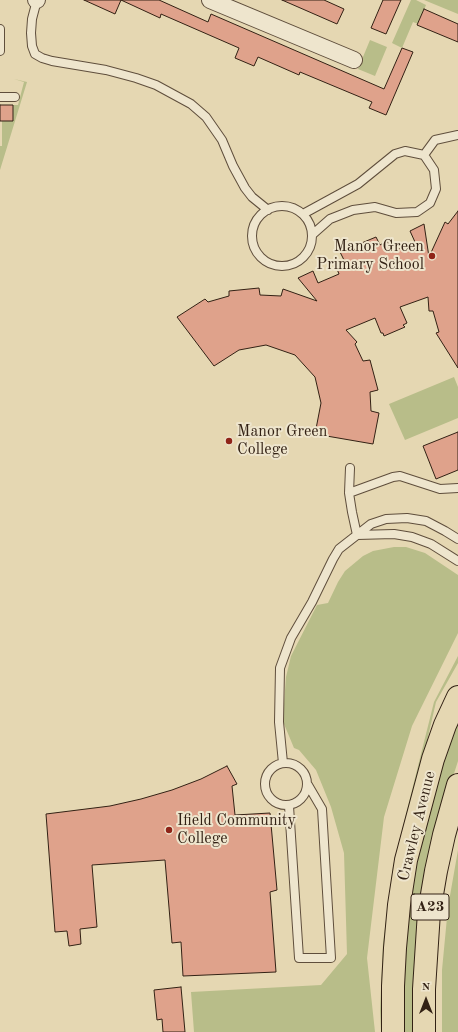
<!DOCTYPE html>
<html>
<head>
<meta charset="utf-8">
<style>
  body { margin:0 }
  #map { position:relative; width:458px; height:1032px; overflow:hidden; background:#e5d7b2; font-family:"Old Standard TT",serif }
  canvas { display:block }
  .north { position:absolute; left:406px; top:980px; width:40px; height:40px; -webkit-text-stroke:3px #eee5cd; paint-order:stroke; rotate:0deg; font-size:11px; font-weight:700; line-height:16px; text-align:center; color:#322114 }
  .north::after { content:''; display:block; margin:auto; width:14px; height:18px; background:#322114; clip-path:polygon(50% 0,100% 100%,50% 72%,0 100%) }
</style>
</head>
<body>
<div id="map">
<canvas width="458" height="1032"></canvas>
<div class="north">N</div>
</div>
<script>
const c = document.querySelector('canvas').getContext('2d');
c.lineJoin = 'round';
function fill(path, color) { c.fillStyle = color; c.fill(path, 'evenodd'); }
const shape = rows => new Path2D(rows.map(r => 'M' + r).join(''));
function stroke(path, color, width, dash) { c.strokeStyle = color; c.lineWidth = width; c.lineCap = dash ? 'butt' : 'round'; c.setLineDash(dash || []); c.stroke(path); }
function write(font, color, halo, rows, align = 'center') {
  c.font = font + ' "Old Standard TT",serif'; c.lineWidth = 4; c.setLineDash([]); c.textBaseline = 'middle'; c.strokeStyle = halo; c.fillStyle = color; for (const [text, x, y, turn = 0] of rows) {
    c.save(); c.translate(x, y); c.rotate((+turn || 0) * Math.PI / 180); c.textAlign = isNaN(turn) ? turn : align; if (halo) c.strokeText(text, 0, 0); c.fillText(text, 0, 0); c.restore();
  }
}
const green = shape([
  [411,0,416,0,426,5,418,24,413,22,402,48,392,43],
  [424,0,458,0,458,14],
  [370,40,387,47,375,76,358,69],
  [14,79,27,82,0,170,0,146,2,146,2,121,13,121,13,105,18,105,24,82],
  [454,377,458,387,458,418,405,440,389,404],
  [394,547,406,547,425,553,458,575,458,633,412,726,384,817,367,958,375,1032,194,1032,191,992,321,985,347,954,344,853,331,807,316,770,299,750,294,748,284,724,284,704,286,677,291,656,317,605,328,603,338,582,345,571,363,556,373,551],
  [458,656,458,663,436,702,427,741,418,770,386,1032,381,1032,380,1010,383,943,393,866,434,702],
  [458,714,458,761,450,786,417,1032,400,1032,401,968,417,846],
  [458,850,458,1032,442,1032,442,970,448,907]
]);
const building = shape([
  [84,0,159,0,208,22,211,14,384,89,402,48,413,52,386,115,369,108,372,102,300,72,299,75,258,57,254,66,235,58,239,48,161,14,160,18,121,0,115,14,84,0],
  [282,0,324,0,344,9,337,24,282,0],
  [383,0,401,0,386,34,371,28,383,0],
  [424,9,458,24,458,42,417,25,424,9],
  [0,105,13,105,13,121,0,121,0,105],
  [458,211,458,368,436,333,439,332,433,311,429,311,428,297,400,307,407,323,403,325,405,327,384,336,383,333,381,333,375,318,346,330,357,342,355,344,363,361,370,360,378,390,370,392,371,411,379,413,373,444,315,434,321,403,315,377,295,355,266,345,239,350,214,366,177,317,205,299,208,302,229,296,229,291,259,288,260,295,281,296,283,289,317,301,298,278,313,271,318,283,339,274,335,264,344,260,340,252,376,237,380,245,387,241,392,252,415,242,410,231,424,224,429,257,445,222,448,224,458,211],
  [458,432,458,470,436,479,423,446,458,432],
  [227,766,237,784,232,786,235,815,270,813,277,890,270,892,276,972,183,976,181,942,172,943,165,860,92,865,97,927,80,929,81,944,69,946,67,931,55,932,46,814,110,806,141,799,172,790,201,779,227,766],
  [181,987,185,1032,163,1032,162,1019,157,1020,154,990,181,987]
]);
const lane = shape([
  [37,0,32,19,31,33,32,46,35,54,42,58,52,61,106,70,136,78,156,85,191,104,206,117,222,140,233,166,245,188,252,197,268,210],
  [0,29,0,51],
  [0,97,15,97],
  [424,155,435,140,458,135],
  '252 236a30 30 0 1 1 60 0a30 30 0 1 1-60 0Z',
  [303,214,358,184,395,154,405,151,424,155,434,170,436,189,430,203,417,212,396,213,375,207,353,210,330,219,313,234],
  [350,468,349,493,352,512,357,535],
  [349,493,393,477,400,476,440,489,458,488],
  [357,535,394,534,412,537,431,544,458,561],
  '265 784a21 21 0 1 1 42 0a21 21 0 1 1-42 0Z',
  [283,763,279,722,280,668,291,638,312,602,333,559,339,549,371,524,386,519,407,518,426,521,445,531,458,539],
  [289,806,299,958,331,958,322,809,308,785]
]);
const street = shape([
  [36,0,37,0],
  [210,0,354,60]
]);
const primary = shape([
  [393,1032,393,986,395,948,399,905,406,860,433,759,445,725,458,697],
  [424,1032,424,989,429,912,436,871,444,835,458,785]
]);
const markers = [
  [432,256,4,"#8f2418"],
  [229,441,4,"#8f2418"],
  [169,830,4,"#8f2418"]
];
const shields = [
  [430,907,38]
];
const shieldNames = [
  ["A23",430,907]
];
const poiNames = [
  ["Manor Green",424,247,"right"],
  ["Primary School",424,265,"right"],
  ["Manor Green",237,432],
  ["College",237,450],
  ["Ifield Community",177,821],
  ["College",177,839]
];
const streetNames = [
  ["Crawley Avenue",417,826,-76]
];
fill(green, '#b8bd89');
fill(building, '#dfa28b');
stroke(building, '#322114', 1);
stroke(lane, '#5f4e3c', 10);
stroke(street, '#5f4e3c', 18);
stroke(primary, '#322114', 24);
stroke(lane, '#eee5cd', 8);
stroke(street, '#eee5cd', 16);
stroke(primary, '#e5d7b2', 22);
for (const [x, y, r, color] of markers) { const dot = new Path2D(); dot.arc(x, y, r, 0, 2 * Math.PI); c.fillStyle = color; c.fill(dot); stroke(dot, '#eee5cd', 1.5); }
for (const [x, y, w] of shields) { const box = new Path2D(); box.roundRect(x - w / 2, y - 13, w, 26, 3); c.fillStyle = '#eee5cd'; c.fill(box); stroke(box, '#322114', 1); }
write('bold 15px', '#322114', null, shieldNames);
write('16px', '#322114', '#eee5cd', poiNames, 'left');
write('16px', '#322114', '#eee5cd', streetNames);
</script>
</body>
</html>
